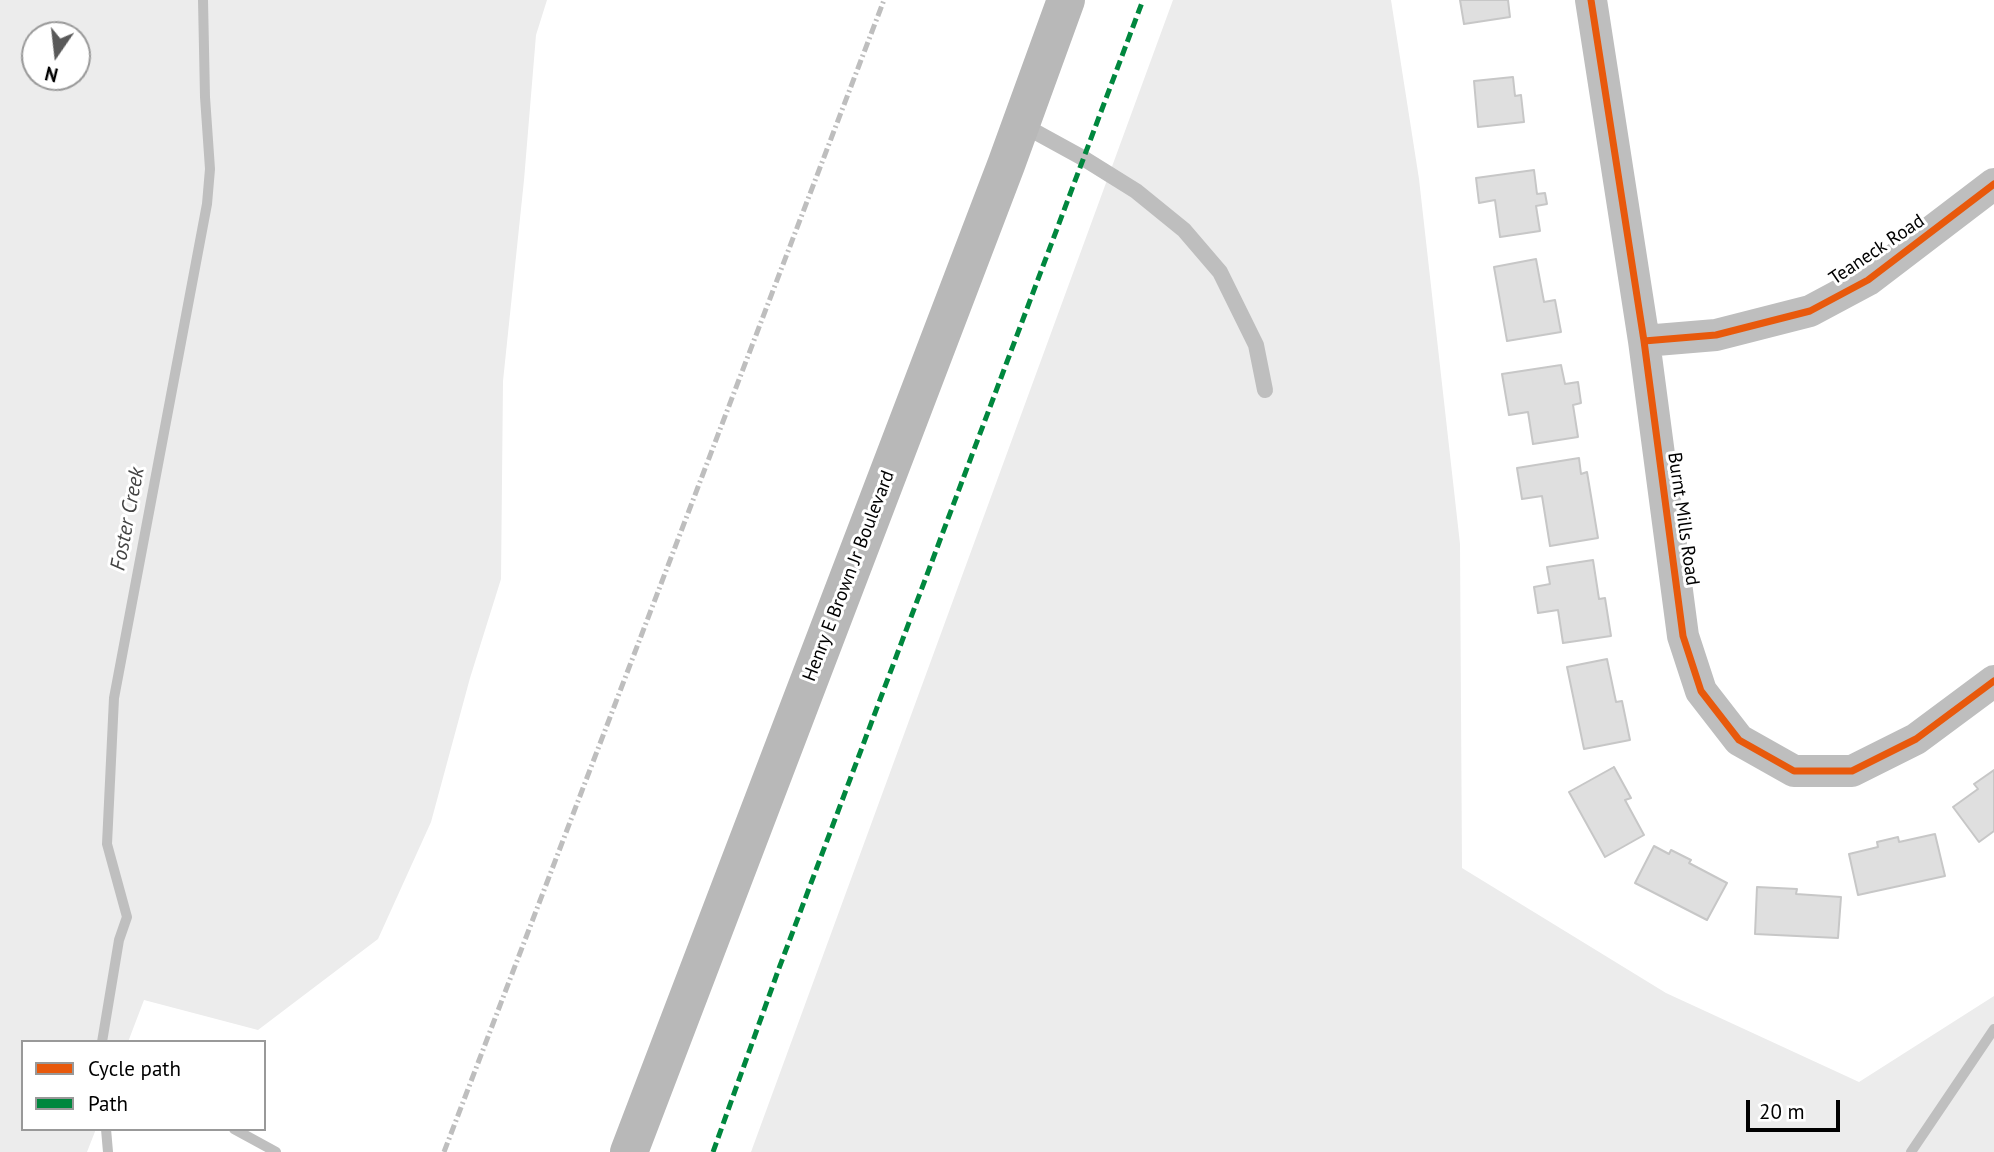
<!DOCTYPE html>
<html>
<head>
<meta charset="utf-8">
<style>
  body { margin:0 }
  #map { position:relative; width:1994px; height:1152px; overflow:hidden; background:#fff; font-family:"PT Sans",sans-serif }
  canvas { display:block }
  .legend { position:absolute; left:21px; top:1040px; width:245px; height:91px; box-sizing:border-box; background:#fff; border:2px solid #999; margin:0; padding:9px 12px; list-style:none; font-size:21px; color:#000 }
  .legend li { display:flex; align-items:center; gap:14px; height:35px }
  .legend b { width:35px; border:2px solid #999 }
  .north { position:absolute; left:21px; top:21px; width:70px; height:70px; box-sizing:border-box; background:#fff; border:2px solid #999; border-radius:50%; rotate:194deg; font-size:19px; font-weight:700; line-height:28px; text-align:center; color:#000 }
  .north::after { content:''; display:block; margin:auto; width:24px; height:32px; background:#595959; clip-path:polygon(50% 0,100% 100%,50% 72%,0 100%) }
  .scale { position:absolute; left:1746px; top:1100px; width:94px; height:32px; box-sizing:border-box; border:4px solid #000; border-top:0; padding-left:9px; font-size:21px; line-height:24px; white-space:nowrap; color:#000; -webkit-text-stroke:5px #fff; paint-order:stroke }
</style>
</head>
<body>
<div id="map">
<canvas width="1994" height="1152"></canvas>
<ul class="legend">
<li><b style="height:9px;background:#e8590c"></b>Cycle path</li>
<li><b style="height:9px;background:#00873e"></b>Path</li>
</ul>
<div class="north">N</div>
<div class="scale">20 m</div>
</div>
<script>
const c = document.querySelector('canvas').getContext('2d');
c.lineJoin = 'round';
function fill(path, color) { c.fillStyle = color; c.fill(path, 'evenodd'); }
const shape = rows => new Path2D(rows.map(r => 'M' + r).join(''));
function stroke(path, color, width, dash) { c.strokeStyle = color; c.lineWidth = width; c.lineCap = dash ? 'butt' : 'round'; c.setLineDash(dash || []); c.stroke(path); }
function write(font, color, halo, rows, align = 'center') {
  c.font = font + ' "PT Sans",sans-serif'; c.lineWidth = 6; c.setLineDash([]); c.textBaseline = 'middle'; c.strokeStyle = halo; c.fillStyle = color; for (const [text, x, y, turn = 0] of rows) {
    c.save(); c.translate(x, y); c.rotate((+turn || 0) * Math.PI / 180); c.textAlign = isNaN(turn) ? turn : align; if (halo) c.strokeText(text, 0, 0); c.fillText(text, 0, 0); c.restore();
  }
}
const green = shape([
  [0,0,547,0,536,35,524,180,503,381,501,579,470,678,431,822,378,939,258,1030,144,1000,128,1042,23,1042,23,1129,96,1129,87,1152,0,1152],
  [35,35,77,35,77,77,35,77],
  [1173,0,1391,0,1419,179,1460,544,1462,868,1666,993,1859,1082,1994,996,1994,1152,751,1152]
]);
const stream = shape([
  [102,1042,119,940,127,917,107,844,114,698,207,204,210,169,205,97,203,0],
  [106,1129,108,1152],
  [234,1129,276,1152],
  [1911,1152,1994,1029]
]);
const building = shape([
  [1460,0,1508,0,1510,17,1464,24,1460,0],
  [1513,77,1515,96,1521,95,1524,122,1478,127,1474,81,1513,77],
  [1534,170,1537,194,1545,193,1547,204,1536,206,1540,231,1500,237,1495,200,1479,203,1476,178,1534,170],
  [1536,259,1544,302,1555,300,1561,332,1507,341,1494,267,1536,259],
  [1561,365,1565,384,1578,382,1581,403,1573,405,1578,437,1533,444,1528,412,1509,415,1502,374,1561,365],
  [1579,458,1581,474,1587,472,1598,538,1550,546,1542,496,1522,499,1517,468,1579,458],
  [1593,560,1599,599,1605,598,1611,636,1563,643,1558,610,1538,613,1534,587,1550,584,1547,567,1593,560],
  [1607,659,1616,702,1622,701,1630,740,1584,749,1567,667,1607,659],
  [1614,767,1631,798,1625,800,1644,835,1605,857,1569,792,1614,767],
  [1994,770,1994,831,1979,842,1953,807,1978,789,1974,784,1994,770],
  [1935,834,1945,876,1858,895,1849,854,1878,847,1877,842,1898,837,1899,842,1935,834],
  [1654,846,1669,854,1671,850,1691,860,1689,863,1727,883,1707,920,1635,883,1654,846],
  [1757,887,1797,889,1796,894,1841,897,1838,938,1755,934,1757,887]
]);
const lane = shape([
  [1021,124,1083,158,1136,191,1184,230,1220,272,1256,345,1265,390]
]);
const street = shape([
  [1591,0,1644,341,1683,636,1701,691,1739,740,1794,771,1852,771,1916,739,1994,681],
  [1644,341,1716,335,1810,311,1868,280,1994,184]
]);
const secondary = shape([
  [629,1152,1006,165,1066,0]
]);
const rail = shape([
  [444,1152,884,0]
]);
const quiet = shape([
  [713,1152,778,971,1143,0]
]);
const cycleway = shape([
  [1591,0,1644,341,1683,636,1701,691,1739,740,1794,771,1852,771,1916,739,1994,681],
  [1644,341,1716,335,1810,311,1868,280,1994,184]
]);
const streetNames = [
  ["Teaneck Road",1877,250,-34],
  ["Burnt Mills Road",1683,519,82],
  ["Henry E Brown Jr Boulevard",849,576,-69]
];
const waterNames = [
  ["Foster Creek",128,519,-79]
];
fill(green, '#ececec');
stroke(stream, '#bfbfbf', 10);
fill(building, '#dfdfdf');
stroke(building, '#c7c7c7', 2);
stroke(lane, '#bebebe', 16);
stroke(street, '#bebebe', 32);
stroke(secondary, '#b8b8b8', 38);
stroke(rail, '#bebebe', 5, [10, 3.5, 2, 3.5]);
stroke(quiet, '#00873e', 5, [10, 5]);
stroke(cycleway, '#e8590c', 7);
write('19px', '#000', '#fff', streetNames);
write('italic 21px', '#444', '#fff', waterNames);
</script>
</body>
</html>
